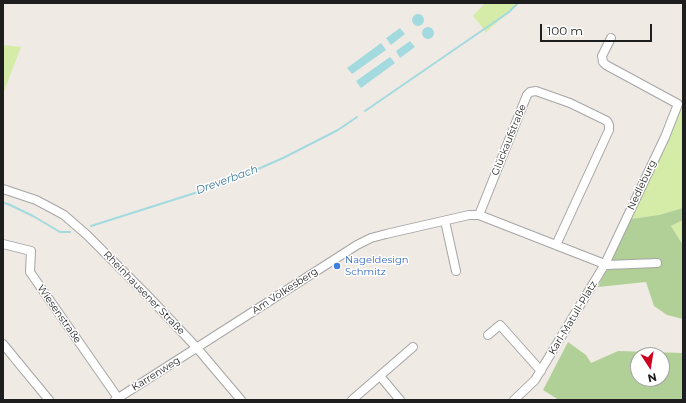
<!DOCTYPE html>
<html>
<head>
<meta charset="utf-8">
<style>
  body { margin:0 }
  #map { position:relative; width:686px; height:403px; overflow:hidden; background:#f0eae4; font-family:Montserrat,sans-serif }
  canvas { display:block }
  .frame { position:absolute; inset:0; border:4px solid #1e1e1e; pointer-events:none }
  .north { position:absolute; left:630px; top:347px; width:40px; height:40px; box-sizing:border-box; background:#fff; border:1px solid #a5a5a5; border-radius:50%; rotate:168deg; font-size:11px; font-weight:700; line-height:16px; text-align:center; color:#1e1e1e }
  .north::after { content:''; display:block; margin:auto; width:14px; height:18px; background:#cd001f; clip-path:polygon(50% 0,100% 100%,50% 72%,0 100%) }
  .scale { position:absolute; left:540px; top:24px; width:112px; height:18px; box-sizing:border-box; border:2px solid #1e1e1e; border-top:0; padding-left:5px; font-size:12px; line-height:14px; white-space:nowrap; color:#1e1e1e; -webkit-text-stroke:3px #fff; paint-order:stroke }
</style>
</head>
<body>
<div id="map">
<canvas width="686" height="403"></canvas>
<div class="frame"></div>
<div class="north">N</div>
<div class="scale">100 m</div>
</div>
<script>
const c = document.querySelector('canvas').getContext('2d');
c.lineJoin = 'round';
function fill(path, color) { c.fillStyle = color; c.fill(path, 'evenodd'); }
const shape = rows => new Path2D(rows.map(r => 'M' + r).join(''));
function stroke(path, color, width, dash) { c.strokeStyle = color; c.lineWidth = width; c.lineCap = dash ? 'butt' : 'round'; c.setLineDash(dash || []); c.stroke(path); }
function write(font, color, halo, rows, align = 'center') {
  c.font = font + ' Montserrat,sans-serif'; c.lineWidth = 3; c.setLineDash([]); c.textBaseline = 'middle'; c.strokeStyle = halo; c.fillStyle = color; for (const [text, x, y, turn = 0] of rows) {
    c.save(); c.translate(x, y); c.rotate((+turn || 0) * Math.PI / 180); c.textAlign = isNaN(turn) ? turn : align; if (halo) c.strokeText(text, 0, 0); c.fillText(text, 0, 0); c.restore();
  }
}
const grass = shape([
  [485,3,520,3,486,32,473,16],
  [3,45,21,47,3,94],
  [683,101,683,208,659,215,630,219,666,146],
  [683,220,683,245,671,226]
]);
const forest = shape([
  [683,208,683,220,671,226,683,245,683,319,667,315,654,306,646,282,598,287,630,219,659,215],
  [568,342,586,355,591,363,618,351,683,353,683,400,559,400,543,390],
  [638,355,662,355,662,379,638,379]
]);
const water = shape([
  '412 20a6 6 0 1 1 12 0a6 6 0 1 1-12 0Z',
  '422 33a6 6 0 1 1 12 0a6 6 0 1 1-12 0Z',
  [400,28,405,34,391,45,386,38],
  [410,41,415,47,400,58,396,51],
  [381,43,386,50,352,74,347,68],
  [390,57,395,63,361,88,356,81]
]);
const stream = shape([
  [365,111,509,12,518,3],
  [3,203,8,204,33,216,60,232,70,232],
  [91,226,195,193,242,176,283,158,338,130,357,117]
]);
const minor = shape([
  [3,189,36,200,53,209,64,215,87,235,147,295,197,348,241,400],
  [479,215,527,95,530,92,536,91,570,103,607,121,609,125,609,130,556,245],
  [445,221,456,271],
  [3,244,31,251,30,272,118,398],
  [488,335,500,325,541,371],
  [3,344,49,400],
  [380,376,400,400],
  [115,400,357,245,371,238,386,234,469,215,479,215,607,265,657,263],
  [352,400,413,347],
  [514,400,535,380,605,264,665,137,678,104,606,65,603,62,602,56,611,38]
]);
const markers = [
  [337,266,4,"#3f7fe0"]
];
const streetNames = [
  ["Glückaufstraße",509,140,-68],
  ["Nedleburg",642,185,-65],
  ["Am Volkesberg",285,291,-33],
  ["Rheinhausener Straße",144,293,46],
  ["Wiesenstraße",59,314,55],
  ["Karl-Matull-Platz",573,318,-59],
  ["Karrenweg",156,374,-32]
];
const shopNames = [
  ["Nageldesign",345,260],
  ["Schmitz",345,272]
];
const waterNames = [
  ["Dreverbach",227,180,-20]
];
fill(grass, '#d4eca8');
fill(forest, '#b1d098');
fill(water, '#a3dadf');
stroke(stream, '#a3dadf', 2);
stroke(minor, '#a5a5a5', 10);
stroke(minor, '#fff', 8);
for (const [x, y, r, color] of markers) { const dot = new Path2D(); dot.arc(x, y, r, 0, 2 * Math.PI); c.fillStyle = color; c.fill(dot); stroke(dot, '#fff', 1.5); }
write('10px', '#1e1e1e', '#fff', streetNames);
write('10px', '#366cbe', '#fff', shopNames, 'left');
write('italic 11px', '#3f7a9a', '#fff', waterNames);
</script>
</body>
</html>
